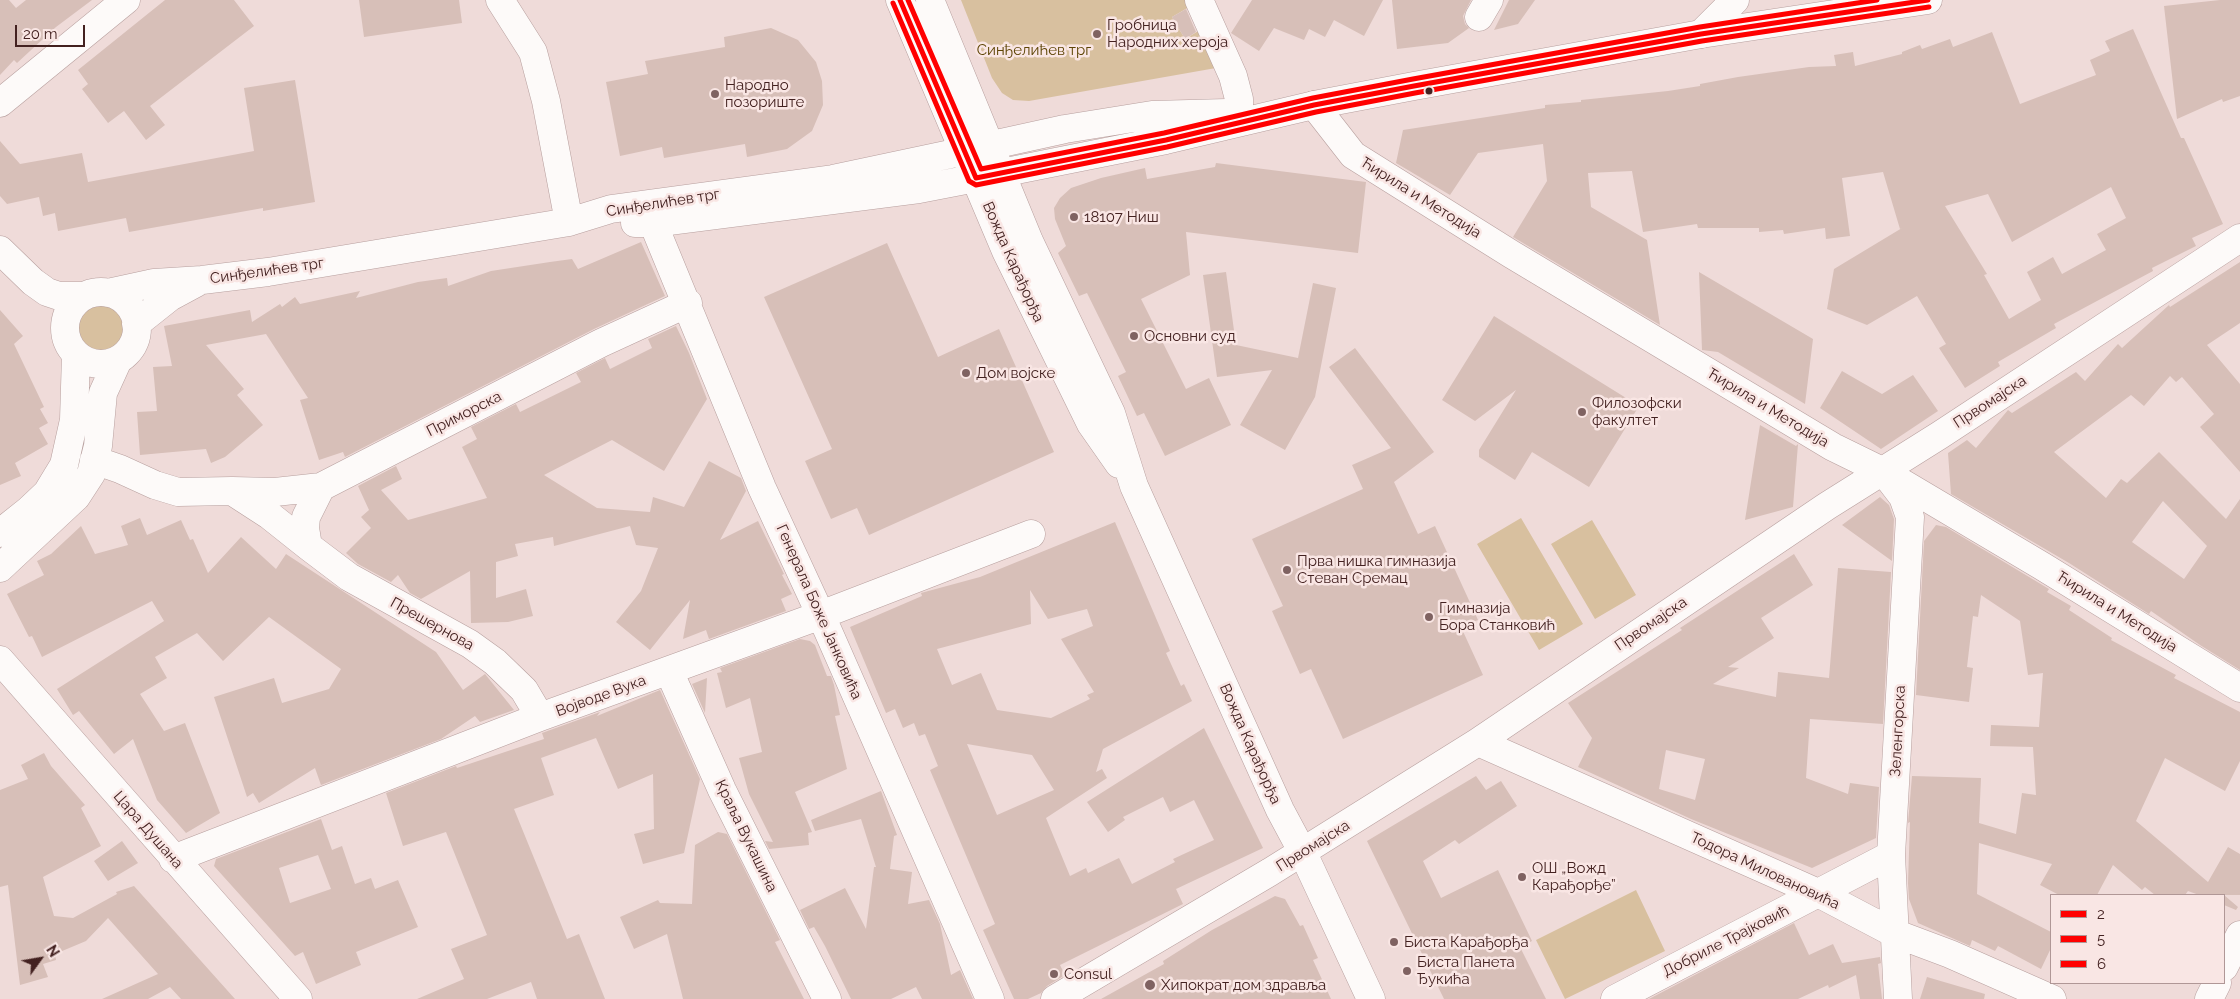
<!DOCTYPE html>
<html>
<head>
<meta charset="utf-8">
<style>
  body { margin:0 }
  #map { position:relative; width:2240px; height:999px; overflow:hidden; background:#efdbd9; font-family:Raleway,sans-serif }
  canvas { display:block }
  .legend { position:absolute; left:2050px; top:894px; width:175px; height:90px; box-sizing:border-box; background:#f9e6e4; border:1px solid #b09796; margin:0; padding:6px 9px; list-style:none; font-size:15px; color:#432120 }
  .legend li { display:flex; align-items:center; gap:10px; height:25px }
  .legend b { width:25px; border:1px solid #b09796 }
  .north { position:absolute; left:15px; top:934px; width:50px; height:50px; -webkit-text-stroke:4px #f9e6e4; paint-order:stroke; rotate:58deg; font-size:14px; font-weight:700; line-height:20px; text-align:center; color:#432120 }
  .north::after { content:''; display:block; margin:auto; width:18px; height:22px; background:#432120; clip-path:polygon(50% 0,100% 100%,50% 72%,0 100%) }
  .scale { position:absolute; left:15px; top:25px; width:70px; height:22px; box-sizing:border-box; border:2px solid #432120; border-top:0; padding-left:6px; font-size:15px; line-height:18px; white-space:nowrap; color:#432120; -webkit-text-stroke:4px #f9e6e4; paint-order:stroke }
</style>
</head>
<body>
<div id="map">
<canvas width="2240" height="999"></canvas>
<ul class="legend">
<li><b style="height:6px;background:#f00"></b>2</li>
<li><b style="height:6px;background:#f00"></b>5</li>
<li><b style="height:6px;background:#f00"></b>6</li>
</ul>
<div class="north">N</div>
<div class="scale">20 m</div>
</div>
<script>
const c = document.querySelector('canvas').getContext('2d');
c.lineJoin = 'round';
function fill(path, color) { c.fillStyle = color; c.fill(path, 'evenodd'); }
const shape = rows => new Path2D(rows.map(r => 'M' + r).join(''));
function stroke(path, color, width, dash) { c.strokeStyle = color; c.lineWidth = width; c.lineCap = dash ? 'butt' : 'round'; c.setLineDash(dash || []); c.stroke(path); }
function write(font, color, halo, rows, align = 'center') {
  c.font = font + ' Raleway,sans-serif'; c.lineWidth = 5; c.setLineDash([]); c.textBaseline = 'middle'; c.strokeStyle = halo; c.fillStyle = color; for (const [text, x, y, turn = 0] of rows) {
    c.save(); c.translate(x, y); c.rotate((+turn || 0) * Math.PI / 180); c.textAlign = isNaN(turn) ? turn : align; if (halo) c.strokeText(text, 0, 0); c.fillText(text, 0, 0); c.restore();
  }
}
const green = shape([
  [961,0,1186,0,1189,7,1172,17,1185,39,1200,30,1216,68,1029,101,1013,100,1002,93,992,78],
  '72 328a29 29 0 1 1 58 0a29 29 0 1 1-58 0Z',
  [1521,518,1583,624,1539,650,1477,544],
  [1592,520,1636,595,1595,619,1551,544],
  [1636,890,1665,951,1565,999,1536,940]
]);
const building = shape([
  [0,0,9,0,16,8,26,0,92,0,56,27,17,63,14,60,0,75],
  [165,0,234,0,254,26,150,106,165,125,146,140,124,111,108,123,82,89,88,84,78,70],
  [359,0,459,0,462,23,364,37],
  [1252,0,1383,0,1364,36,1334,20,1325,37,1309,29,1304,40,1274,28,1259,51,1231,33],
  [1392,0,1471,0,1463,16,1465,24,1469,28,1448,43,1397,49],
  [1509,0,1535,0,1518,24,1494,30],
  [2220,0,2240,0,2240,96,2223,102,2222,99,2177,119,2164,6],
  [1186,9,1196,32,1185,39,1172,17],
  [771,28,798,40,816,62,822,81,823,105,812,131,787,149,747,157,745,144,664,158,662,147,620,156,606,82,648,74,645,61,725,47,724,37],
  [2133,29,2181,138,2184,138,2223,224,2192,238,2196,246,2152,268,2153,271,2054,324,2056,328,1998,362,2000,366,1965,388,1939,348,1946,344,1917,296,1867,325,1827,309,1834,269,1902,228,1900,229,1883,172,1842,178,1850,236,1826,239,1825,228,1784,234,1783,230,1759,232,1759,228,1698,228,1697,224,1643,232,1632,171,1588,173,1591,207,1647,240,1660,325,1513,237,1547,181,1543,144,1478,153,1450,195,1396,163,1403,130,1545,108,1545,105,1581,102,1581,100,1668,91,1700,86,1700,84,1738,77,1809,67,1836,66,1834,55,1853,52,1855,66,1902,54,1902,52,1920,45,1922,49,1950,39,1953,47,1992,32,2020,104,2096,75,2090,60,2110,51,2105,41],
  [2111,187,2126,218,2097,234,2106,250,2062,274,2053,257,2027,272,2041,300,2009,319,1984,275,1987,274,1945,206,1988,194,2012,242],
  [295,80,315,202,263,211,263,208,129,232,126,218,58,231,55,213,43,216,39,197,7,204,0,196,0,141,20,164,82,153,88,182,254,151,244,88],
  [1216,163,1366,182,1358,253,1186,232,1190,275,1141,299,1186,389,1209,378,1231,425,1165,456,1144,413,1137,416,1118,376,1126,372,1087,293,1079,296,1058,253,1066,246,1055,219,1054,208,1060,198,1071,188,1101,178,1145,168,1147,179,1215,167],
  [641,242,665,296,594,329,345,457,343,452,319,460,300,400,308,398,266,334,206,345,244,389,237,395,263,425,225,457,211,463,206,449,140,455,137,412,157,411,153,367,172,366,164,326,250,310,252,322,280,304,282,307,295,297,300,304,360,291,356,298,418,282,447,278,448,286,491,271,550,262,572,259,578,269],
  [887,243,938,357,999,329,1054,452,869,535,857,508,831,519,805,461,832,449,764,297],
  [2240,262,2240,323,2207,345,2240,384,2240,472,2200,427,2214,414,2182,377,2176,382,2170,376,2144,406,2131,395,2054,452,2106,498,2121,479,2127,483,2159,452,2226,519,2240,499,2240,670,2200,645,2151,611,2149,614,2069,563,1951,494,1948,453,1967,440,1976,448,2008,410,2012,413,2076,372,2085,381,2118,344,2122,348,2169,305,2170,307],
  [2163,501,2207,546,2184,579,2132,542],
  [1226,272,1236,345,1298,358,1313,283,1336,288,1315,397,1285,450,1240,425,1272,370,1217,377,1203,275],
  [1699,272,1813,339,1805,404,1718,352,1702,350],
  [0,310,23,336,14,344,44,407,40,409,48,423,39,428,48,444,15,463,21,476,0,485],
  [1494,316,1639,406,1589,487,1532,452,1515,480,1479,457,1479,450,1516,390,1475,421,1442,400],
  [676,326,689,353,707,399,664,471,612,440,544,475,597,508,650,512,653,497,684,507,709,461,741,478,746,491,720,540,758,521,784,574,782,575,792,594,781,599,786,611,709,639,706,630,683,639,690,600,650,650,616,622,641,591,658,548,636,545,630,526,554,546,553,537,515,544,518,556,496,562,496,598,526,589,533,616,508,622,471,623,470,571,421,599,410,593,398,575,391,582,358,564,346,553,371,528,361,517,369,510,358,486,396,466,402,479,381,490,408,520,487,498,462,447,477,439,471,427,516,404,520,412,581,382,576,373,605,358,610,369,652,348,648,339],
  [1355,348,1434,452,1394,482,1418,534,1435,526,1478,620,1461,627,1483,675,1343,739,1311,669,1300,674,1272,611,1283,606,1252,539,1363,489,1352,465,1391,448,1329,367],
  [1842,371,1882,394,1913,375,1938,411,1881,449,1820,408],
  [1760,425,1796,446,1798,444,1793,507,1745,520],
  [1880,497,1889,505,1894,519,1892,561,1842,525],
  [140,518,147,535,181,520,190,540,193,539,208,573,241,537,276,569,286,554,436,652,463,690,485,674,514,710,480,722,475,716,441,739,321,785,315,768,259,803,253,793,247,797,214,697,274,678,282,703,329,689,341,669,269,617,223,661,197,633,155,657,167,678,140,694,164,731,185,723,220,813,186,833,157,800,133,739,114,754,79,711,73,715,57,689,164,621,152,601,42,657,32,636,29,637,7,594,44,575,37,561,51,554,81,526,95,554,128,545,121,526],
  [1115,522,1170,651,1166,653,1181,686,1184,684,1192,701,1103,749,1096,772,1102,769,1107,778,1046,818,1070,876,1086,868,1088,873,1119,858,1132,884,1175,862,1173,859,1214,840,1194,800,1170,812,1163,797,1123,817,1125,820,1108,832,1087,802,1204,728,1263,848,1176,889,1183,904,1060,965,1065,975,1047,986,1041,993,1028,999,1014,999,983,930,995,924,930,770,938,766,925,734,919,736,914,723,903,728,895,709,886,713,850,627,922,596,921,593,980,577],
  [1030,590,1048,619,1087,609,1093,626,1061,639,1094,692,1087,695,1090,699,1051,718,997,710,981,673,952,685,937,649,1031,624],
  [967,744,1032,755,1054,790,997,815],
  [1936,525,1946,527,2049,589,2047,592,2071,606,2069,610,2112,638,2111,640,2176,675,2174,678,2240,712,2240,761,2225,791,2165,758,2136,821,2208,882,2228,847,2240,854,2240,895,2199,895,2188,891,2185,895,2155,895,2145,887,2142,890,2113,865,2097,895,2059,895,2040,885,2052,864,1979,843,1977,894,2051,932,2051,948,2041,969,1998,946,1995,951,1972,940,1970,946,1918,923,1909,899,1908,883,1910,822,1908,823,1912,776,1981,778,1979,823,2016,834,2022,793,2036,795,2033,747,1990,746,1991,725,2039,727,2043,673,2028,675,2020,621,1981,595,1978,617,1973,616,1967,667,1973,668,1969,702,1916,695,1924,541],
  [1794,554,1813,585,1761,618,1774,638,1728,667,1739,668,1713,684,1776,697,1778,672,1829,678,1838,568,1891,572,1883,724,1810,719,1806,778,1848,794,1850,783,1879,787,1876,838,1812,868,1691,819,1578,767,1592,738,1568,703,1682,630,1680,628],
  [1666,750,1705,759,1695,800,1659,789],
  [800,639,810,641,815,645,827,676,831,676,834,685,840,715,835,716,847,769,795,792,812,832,808,833,809,845,769,849,765,841,773,842,749,794,739,758,762,752,750,698,726,708,717,673,722,672,720,668],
  [707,678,705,713,692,684],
  [660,690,700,779,684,853,643,864,634,834,654,829,653,774,618,789,596,738,541,758,554,795,514,809,567,939,579,934,605,999,537,999,531,982,487,999,417,999,464,979,451,949,487,935,446,832,403,846,386,793,456,766,457,768,544,739,542,733,600,712,597,716],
  [44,753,51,766,85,805,81,808,101,846,43,877,54,916,73,918,117,894,116,892,134,886,235,999,181,999,170,987,148,999,102,999,158,974,108,918,86,941,55,954,56,960,43,964,48,977,20,985,8,885,0,887,0,790,28,779,21,765],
  [1476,776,1486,790,1501,781,1517,806,1459,844,1455,840,1423,861,1441,898,1498,870,1532,941,1520,947,1546,999,1444,999,1367,841],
  [881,791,897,835,894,836,890,869,912,872,908,904,929,900,940,924,951,975,960,970,973,999,922,999,916,987,891,999,851,999,825,946,814,927,809,929,800,910,845,888,866,929,874,867,876,867,861,819,815,831,811,820],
  [321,819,332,850,342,846,355,884,371,878,375,889,398,880,418,927,356,952,361,965,316,984,303,952,295,956,214,866,216,859],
  [318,855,331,889,290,903,279,868],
  [718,832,727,834,780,940,775,942,804,999,683,999,667,934,634,949,620,917,658,900,660,903,692,904,695,845],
  [122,841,138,863,108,881,94,861],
  [2224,895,2238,907,2236,910,2224,905],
  [1275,896,1285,899,1300,926,1303,925,1318,958,1313,960,1331,999,1101,999,1164,964,1163,961,1212,930],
  [1794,923,1809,955,1833,944,1842,963,1880,957,1881,963,1878,964,1882,999,1860,999,1856,975,1829,988,1828,985,1798,999,1649,999],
  [1927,977,1985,994,1984,999,1920,999]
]);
const minor = shape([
  [500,0,533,52,546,101,569,222],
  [1199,0,1233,76,1239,99,1239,112],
  [1479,17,1489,0],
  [1701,34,1735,0],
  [0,103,126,0],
  [1314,105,1353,155,1511,254,1833,447,1882,471,2042,566,2240,688],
  [635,223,653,223,919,189,976,178],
  [653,223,762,488,828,631,990,999],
  [0,250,33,282,47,292,59,296,84,296],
  '65 328a36 36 0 1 1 72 0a36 36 0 1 1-72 0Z',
  [108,293,154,283,202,280,268,272,569,222,611,209,833,179,965,151],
  [136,324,170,297,196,283],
  [94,460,120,469,155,485,178,492,232,491,269,515,308,546],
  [1890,480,1903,497,1910,517,1891,855,1898,999],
  [321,487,306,517,305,528,308,546,349,577,470,644,495,662,524,690,540,717],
  [232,491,275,492,321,487,601,343,688,303],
  [0,533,29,510,47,493,64,465,74,420,76,355],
  [0,568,76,497,91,474,98,446,103,393,118,360],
  [0,660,298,999],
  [669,671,722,790,827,999],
  [1478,742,1818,893,1894,933,1950,954,2052,999],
  [173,859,540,717,813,618,1031,534],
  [2224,967,2240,935],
  [1055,999,1270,872,1478,742,1827,506,1940,435,2240,238],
  [1615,999,1891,855],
  [2209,999,2217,983]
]);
const major = shape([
  [900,0,1006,251,1091,424,1119,464],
  [930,0,1029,241,1111,413,1134,486,1280,810,1303,853,1371,999],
  [974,149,1065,129,1152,115,1227,113],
  [976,178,1166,140,1314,105,1414,86,1701,34,1928,0]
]);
const bus1 = shape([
  [900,0,976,178,1166,140,1314,105,1414,86,1701,34,1928,0]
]);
const bus2 = shape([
  [893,3,969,181,976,185,1167,147,1316,112,1415,93,1702,41,1929,7]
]);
const bus3 = shape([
  [908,0,981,169,1164,133,1313,98,1413,79,1700,27,1877,0]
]);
const markers = [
  [1097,34,5,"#7f6261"],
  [1429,91,4.5,"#432120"],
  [715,94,5,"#7f6261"],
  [1074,217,5,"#7f6261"],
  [1134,336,5,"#7f6261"],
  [966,373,5,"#7f6261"],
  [1582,412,5,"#7f6261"],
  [1287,570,5,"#7f6261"],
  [1429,617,5,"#7f6261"],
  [1522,877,5,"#7f6261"],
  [1394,942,5,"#7f6261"],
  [1407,971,5,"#7f6261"],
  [1054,974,5,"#7f6261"],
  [1150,985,6,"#7f6261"]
];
const poiNames = [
  ["Гробница",1107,25],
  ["Народних хероја",1107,42],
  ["Народно",725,85],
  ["позориште",725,102],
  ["18107 Ниш",1084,217],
  ["Основни суд",1144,336],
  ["Дом војске",976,373],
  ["Филозофски",1592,403],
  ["факултет",1592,420],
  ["Прва нишка гимназија",1297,561],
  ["Стеван Сремац",1297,578],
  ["Гимназија",1439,608],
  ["Бора Станковић",1439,625],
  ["ОШ „Вожд",1532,868],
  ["Карађорђе”",1532,885],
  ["Биста Карађорђа",1404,942],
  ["Биста Панета",1417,962],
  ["Ђукића",1417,979],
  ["Consul",1064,974],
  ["Хипократ дом здравља",1161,985]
];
const parkNames = [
  ["Синђелићев трг",1034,50]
];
const streetNames = [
  ["Ћирила и Методија",1421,198,32],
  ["Синђелићев трг",663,203,-9],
  ["Вожда Карађорђа",1013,262,66],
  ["Синђелићев трг",267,271,-8],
  ["Првомајска",1990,402,-33],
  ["Ћирила и Методија",1768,408,31],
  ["Приморска",464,414,-27],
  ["Генерала Боже Јанковића",819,612,66],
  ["Ћирила и Методија",2117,612,32],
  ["Прешернова",432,624,29],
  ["Првомајска",1651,624,-34],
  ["Војводе Вука",601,696,-20],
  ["Зеленгорска",1898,731,-87],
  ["Вожда Карађорђа",1250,744,66],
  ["Цара Душана",148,830,49],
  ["Краља Вукашина",746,836,64],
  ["Првомајска",1313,846,-32],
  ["Тодора Миловановића",1765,871,25],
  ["Добриле Трајковић",1726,941,-27]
];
fill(green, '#d8c09f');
fill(building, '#d7bfb8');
stroke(minor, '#b79f9e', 29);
stroke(major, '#b79f9e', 29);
stroke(minor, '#fdfaf9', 28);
stroke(major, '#fdfaf9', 28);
stroke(bus1, '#f00', 5);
stroke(bus2, '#f00', 5);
stroke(bus3, '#f00', 5);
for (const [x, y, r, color] of markers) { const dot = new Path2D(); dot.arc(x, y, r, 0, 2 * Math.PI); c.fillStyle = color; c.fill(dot); stroke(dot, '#f9e6e4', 2); }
write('15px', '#432120', '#f9e6e4', poiNames, 'left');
write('15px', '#5d4404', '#f9e6e4', parkNames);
write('15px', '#432120', '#f9e6e4', streetNames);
</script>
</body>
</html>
